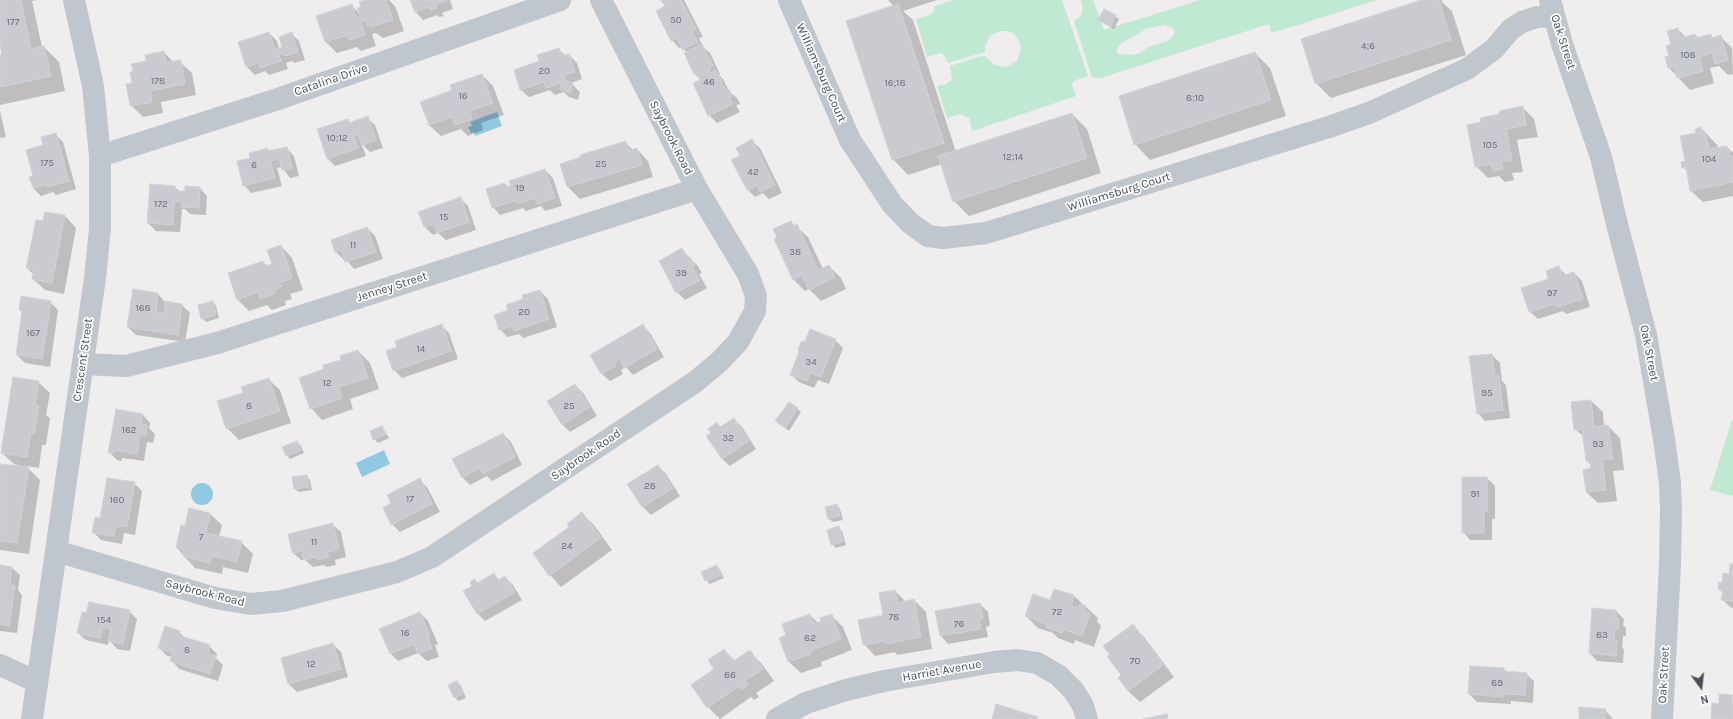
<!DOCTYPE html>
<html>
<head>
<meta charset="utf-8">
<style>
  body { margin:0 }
  #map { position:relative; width:1733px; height:719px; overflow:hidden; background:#efeded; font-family:Karla,sans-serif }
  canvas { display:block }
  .north { position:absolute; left:1681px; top:667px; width:40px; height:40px; -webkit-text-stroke:3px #fff; paint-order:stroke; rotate:165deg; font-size:11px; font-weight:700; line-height:16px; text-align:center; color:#474e58 }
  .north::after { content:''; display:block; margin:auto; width:14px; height:18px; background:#474e58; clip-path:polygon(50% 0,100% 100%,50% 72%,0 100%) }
</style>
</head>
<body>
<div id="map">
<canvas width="1733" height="719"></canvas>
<div class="north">N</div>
</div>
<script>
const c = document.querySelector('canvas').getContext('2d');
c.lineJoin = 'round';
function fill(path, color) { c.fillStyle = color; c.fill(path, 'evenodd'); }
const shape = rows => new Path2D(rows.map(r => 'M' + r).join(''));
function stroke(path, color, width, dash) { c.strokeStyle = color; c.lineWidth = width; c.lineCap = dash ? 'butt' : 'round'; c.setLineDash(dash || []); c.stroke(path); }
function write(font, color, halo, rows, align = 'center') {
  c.font = font + ' Karla,sans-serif'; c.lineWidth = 3.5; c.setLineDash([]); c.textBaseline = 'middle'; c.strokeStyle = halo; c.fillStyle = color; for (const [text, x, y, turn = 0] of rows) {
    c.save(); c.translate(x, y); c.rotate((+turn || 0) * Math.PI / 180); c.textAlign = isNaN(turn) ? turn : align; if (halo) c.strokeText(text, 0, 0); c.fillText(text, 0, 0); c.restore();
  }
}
const green = shape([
  [954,0,1062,0,1088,76,1073,81,1072,85,1076,96,972,131,969,118,960,114,947,118,937,86,946,84,952,80,950,66,981,56,986,57,995,65,1006,67,1017,61,1021,49,1020,43,1013,33,1007,31,1000,31,990,36,985,46,985,52,948,63,945,57,941,53,927,57,916,19,925,17,933,13,935,6],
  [1081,0,1093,0,1104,30,1200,0,1377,0,1272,33,1269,24,1101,78,1095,78,1092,77,1074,21,1081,16,1083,8],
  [1165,25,1175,30,1174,35,1168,41,1148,47,1140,53,1131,55,1118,54,1117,49,1120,44,1148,28],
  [1732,420,1733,420,1733,496,1710,490]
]);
const water = shape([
  [497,112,502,126,475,136,474,132,471,133,468,127,472,126,470,122],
  [384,450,390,464,362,477,356,463],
  '191 494a11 11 0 1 1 22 0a11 11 0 1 1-22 0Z'
]);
const shadow = shape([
  [0,0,36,0,32,1,42,47,44,47,59,62,65,91,0,105,0,56,4,55,0,38],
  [368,0,389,0,395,6,404,31,383,38,376,33,372,34,376,46,361,51,357,47,337,53,326,42,351,5,360,14,362,8],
  [411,0,450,0,453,9,442,13,444,16,439,17,437,15,423,20,416,12],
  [662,0,684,0,703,37,699,38,703,47,710,53,720,74,719,75,723,79,729,91,737,98,740,104,736,105,740,112,717,123,709,115,701,80,695,74,687,53,682,47,679,48,672,40,666,7],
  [888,0,937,0,903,11,913,20,956,152,1072,114,1087,129,1101,173,969,216,954,201,942,164,908,175,893,159,894,6],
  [1424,0,1444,0,1441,1,1452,11,1466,55,1331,98,1316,83],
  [1115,16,1119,19,1114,29,1103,23,1099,20],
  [1678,29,1686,38,1695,35,1699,38,1710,35,1713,38,1720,36,1732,48,1733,74,1728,75,1719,66,1710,68,1714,83,1690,90,1669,68,1672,45],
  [269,33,277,41,279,49,284,48,291,33,299,41,305,60,294,63,292,61,286,63,288,69,269,75,265,71,255,75,247,67,239,43],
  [558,49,566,56,569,55,577,63,582,79,571,83,580,92,578,100,569,97,564,92,555,95,550,90,529,97,521,90,515,70,540,62],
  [164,52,174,63,180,62,192,73,196,95,161,102,163,113,143,117,131,105,133,84],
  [1255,53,1270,68,1286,116,1150,160,1135,144],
  [482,75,493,86,504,115,481,123,483,130,468,136,461,129,441,136,429,125,454,91],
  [1522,107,1534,119,1538,137,1517,140,1523,172,1512,173,1514,180,1505,182,1499,176,1488,178,1476,166,1483,123],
  [0,111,6,137,0,138],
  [367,118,375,125,383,148,370,152,361,143,366,156,335,166,327,158,348,120,351,123],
  [1701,128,1717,145,1718,149,1727,147,1733,153,1733,196,1703,202,1691,191,1688,172,1683,167,1697,133],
  [55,134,63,142,76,189,56,195,53,192,41,196,33,188,35,177,45,146],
  [752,141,760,148,782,193,769,199,763,193,755,197,747,189,741,157],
  [625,142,633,150,637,149,648,161,653,177,580,199,568,187,561,164],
  [286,148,294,156,299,176,290,178,282,167,277,168,282,186,251,193,244,185,252,159,267,149,270,152],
  [545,170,553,178,562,206,545,211,541,206,526,211,523,208,500,215,493,207,505,184,509,187],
  [151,185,175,187,180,192,186,192,200,188,207,196,206,215,190,214,185,209,182,209,180,232,156,231,148,223],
  [460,198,468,206,476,230,446,240,438,233,433,235,425,227,420,212],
  [46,213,65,216,76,228,64,294,45,290,33,279,34,275,27,268],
  [791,222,808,237,823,269,829,266,841,278,846,289,821,301,809,289,805,291,793,279,778,238],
  [367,228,375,236,383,259,354,269,346,259,344,260,336,252,332,240],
  [281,246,292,258,303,290,290,294,292,299,285,301,286,305,272,310,267,305,249,311,237,299,263,262,267,266,273,264],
  [682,250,698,266,702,273,699,274,707,288,685,300,677,292],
  [1559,268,1567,276,1574,273,1582,281,1590,307,1566,314,1563,311,1538,319,1530,312],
  [540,291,548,299,557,327,523,338,519,334,507,337,500,329,509,311],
  [158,294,165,302,182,305,190,313,185,342,136,335,128,327],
  [50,302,58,310,50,367,25,363,17,355,23,313,20,310],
  [213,302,216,306,219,318,206,322,202,318],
  [442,326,449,333,458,359,402,378,394,370,399,348],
  [643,326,650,333,664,357,633,375,626,367,621,370,623,374,610,381,602,374,591,355],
  [835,340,843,348,829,384,818,380,814,388,799,382,791,375],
  [358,351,370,363,379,389,350,399,353,409,322,420,311,408,325,370],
  [1492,355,1500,363,1502,381,1506,385,1510,418,1485,421,1478,413],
  [268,379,280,390,291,423,239,440,227,428,244,393],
  [38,382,50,393,46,415,50,418,46,445,42,445,39,468,26,466,40,480,29,554,0,550,0,465,20,467,21,466,14,464,2,453],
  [575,385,583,393,597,416,570,432,562,424],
  [1591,401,1603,412,1604,426,1608,426,1620,438,1624,470,1613,471,1617,501,1598,503,1586,492,1592,469,1591,465,1587,461,1585,438,1575,429],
  [797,409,801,412,789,431,777,421],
  [143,415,150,423,149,428,155,434,153,443,147,442,144,461,122,458,121,461,117,460,109,452],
  [734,419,742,427,756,449,730,466,722,459,712,433,717,424,721,428],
  [382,427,389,438,378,443,374,439],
  [503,434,511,442,522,465,492,481,487,476,470,485,462,477],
  [297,442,301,446,304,453,290,459,287,455],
  [658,466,666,474,680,496,651,515,643,507,629,484],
  [306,476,310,480,312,490,299,492,295,489],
  [1487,478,1495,486,1495,519,1492,519,1492,540,1470,540,1463,532],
  [419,480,427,487,440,512,400,532,392,524,393,504],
  [134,483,142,491,135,535,124,533,122,544,101,540,93,532],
  [837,505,840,509,843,520,833,522,829,519],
  [190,509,210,514,222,525,219,537,241,542,253,554,248,573,223,567,222,574,195,568,184,556,177,548,186,527],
  [582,514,594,525,612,550,561,587,550,575,571,527],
  [333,525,341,532,346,557,335,560,336,565,326,567,324,565,313,567,305,560,301,560,293,553],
  [838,528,842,531,846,545,836,548,832,544],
  [1733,565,1733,608,1730,607,1722,599,1723,593,1719,589,1730,575],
  [0,566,12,568,20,575,18,590,22,595,17,633,0,631],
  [717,566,720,570,724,578,710,584,706,580],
  [494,574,499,580,505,577,513,585,522,600,485,621,477,613,477,583],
  [895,591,906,602,914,600,926,612,932,649,897,655,895,652,875,656,864,644,885,616],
  [1074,596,1098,618,1097,621,1101,626,1094,647,1075,640,1074,644,1058,638,1053,633,1038,628,1026,616,1051,601],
  [980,604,988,612,990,626,986,627,988,637,948,644,941,636,936,612],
  [1593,609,1616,611,1624,619,1623,625,1626,628,1626,636,1623,636,1622,647,1624,650,1623,663,1597,661,1590,653],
  [129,611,137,619,130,651,117,649,109,640,108,645,86,640,78,633],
  [420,613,428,621,438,644,435,645,439,657,427,661,418,653,398,661,390,653],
  [810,615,818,623,831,615,843,627,852,650,821,662,822,666,801,673,789,662,780,638,787,636],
  [1132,625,1144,637,1174,677,1140,702,1128,691,1119,678,1123,675,1111,655],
  [179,632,186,639,209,646,217,654,216,658,223,665,218,681,179,669,172,661,173,657,167,656,159,648],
  [333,644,341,652,348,677,297,692,289,684,282,659],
  [724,650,735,661,749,651,761,663,774,681,756,693,759,697,754,700,751,697,720,719,708,707,693,685,716,670],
  [1504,669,1507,672,1526,674,1534,681,1533,703,1511,701,1511,704,1477,702,1469,694],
  [457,682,461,686,466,698,458,701,455,697],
  [1732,696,1733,719,1712,719,1720,705],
  [1605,710,1613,719,1580,719]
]);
const building = shape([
  [0,0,21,0,31,49,44,46,51,76,0,87,0,55,2,54,0,44,0,0],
  [364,0,386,0,393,20,370,27,369,24,367,25,365,21,361,22,365,35,349,40,347,35,325,42,316,16,352,4,356,17,360,16,357,8,361,7,359,2,364,0],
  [410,0,446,0,446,1,435,5,437,8,430,10,429,7,415,12,410,0],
  [661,0,681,0,696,29,692,31,698,42,682,50,677,38,671,41,656,11,665,6,661,0],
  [1421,0,1439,0,1451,40,1315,84,1301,39,1421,0],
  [898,4,944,143,892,160,846,21,898,4],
  [1104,9,1116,15,1111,26,1098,20,1104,9],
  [1678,28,1681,38,1695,34,1696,38,1711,34,1712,38,1721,35,1728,60,1715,64,1712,53,1699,57,1703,71,1677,78,1674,67,1668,68,1665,57,1669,56,1666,46,1671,44,1667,31,1678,28],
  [269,32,275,49,282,47,279,37,292,32,298,52,285,56,284,53,279,55,281,61,260,68,259,63,246,67,238,42,269,32],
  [702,44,713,66,709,68,711,73,716,70,726,91,729,89,732,96,729,97,733,104,708,116,693,83,700,80,697,73,694,74,684,53,702,44],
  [559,48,562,56,569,54,575,72,564,75,566,81,573,83,570,93,560,89,562,82,546,88,544,82,520,90,514,70,539,61,537,55,559,48],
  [164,51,166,63,181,60,185,84,150,91,152,102,130,106,126,84,132,83,130,72,133,71,131,64,146,61,145,55,164,51],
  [1255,52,1271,100,1134,145,1119,96,1255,52],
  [482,74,493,103,470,111,472,119,455,125,452,117,429,125,420,102,452,90,450,85,482,74],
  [1523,106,1526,125,1506,129,1512,160,1501,162,1503,169,1493,171,1491,164,1475,167,1467,125,1481,122,1480,118,1499,114,1499,111,1523,106],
  [1072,113,1087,158,953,202,938,156,1072,113],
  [368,116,376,140,362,145,358,135,354,136,358,148,327,159,317,129,348,119,349,123,368,116],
  [1701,127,1702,133,1705,132,1709,149,1727,146,1730,157,1733,156,1733,182,1690,191,1686,167,1682,168,1681,162,1685,161,1680,136,1696,133,1695,129,1701,127],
  [56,133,69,181,47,187,47,184,33,188,29,177,33,176,26,150,43,145,41,137,56,133],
  [752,139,775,185,760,192,757,185,747,190,731,160,740,156,736,148,752,139],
  [626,141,629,151,637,148,642,165,567,187,560,164,580,157,580,155,626,141],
  [287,147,292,168,282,170,279,159,270,161,275,178,243,186,237,161,250,158,249,153,268,148,268,151,287,147],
  [545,169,555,198,537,204,535,198,517,204,516,200,492,208,486,189,505,183,507,187,511,186,509,181,545,169],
  [150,184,175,186,175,191,185,191,185,186,200,187,199,208,181,207,182,202,174,201,173,225,147,223,150,184],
  [461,197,469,222,437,233,434,224,424,227,418,212,461,197],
  [45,212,65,215,52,283,32,279,34,270,26,268,36,220,43,221,45,212],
  [791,221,794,226,797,224,818,270,829,265,835,277,809,290,802,275,793,280,774,239,777,237,773,229,791,221],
  [367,227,376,252,345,262,342,250,335,252,331,240,367,227],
  [281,245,292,278,279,283,281,287,274,290,275,294,260,299,258,292,237,300,228,273,263,261,264,266,272,264,267,250,281,245],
  [682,248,688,258,690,257,695,265,692,266,700,280,676,293,659,261,682,248],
  [1559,266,1562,276,1574,272,1583,299,1557,307,1556,304,1529,312,1521,288,1548,279,1546,271,1559,266],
  [133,289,158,293,156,312,164,313,166,301,182,304,178,335,127,327,133,289],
  [540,290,549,319,514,331,512,326,499,330,494,315,508,310,506,305,523,299,522,295,540,290],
  [21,296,51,301,42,359,16,355,22,311,19,310,21,296],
  [213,301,216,315,201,319,198,305,213,301],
  [442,324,451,351,393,371,386,351,397,347,395,341,442,324],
  [643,324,657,349,624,368,620,359,614,362,616,366,601,374,590,355,643,324],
  [810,329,836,339,821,377,810,373,807,381,790,375,799,352,798,349,801,342,805,341,810,329],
  [358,350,368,378,339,387,342,398,310,409,299,378,324,369,323,365,341,360,340,356,358,350],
  [1492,354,1495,376,1499,376,1503,410,1477,414,1469,356,1492,354],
  [13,377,39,381,35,405,39,406,34,434,31,433,27,457,1,453,13,377],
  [269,378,280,411,226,429,217,401,243,393,241,387,269,378],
  [575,384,590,407,562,425,547,401,575,384],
  [1591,400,1594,427,1608,425,1613,459,1602,460,1606,490,1586,492,1583,470,1591,468,1590,461,1586,461,1582,429,1574,430,1571,402,1591,400],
  [789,402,798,408,785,428,775,421,789,402],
  [116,409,143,414,141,424,147,425,146,436,140,435,137,454,114,450,114,453,108,453,116,409],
  [734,418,749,441,722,459,706,436,711,433,708,429,717,422,720,427,734,418],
  [382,426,386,434,373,440,370,431,382,426],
  [503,433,515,457,483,474,480,468,462,478,452,459,503,433],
  [297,441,301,450,286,456,282,447,297,441],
  [0,464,29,467,17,543,0,541,0,464],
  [658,465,673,488,642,507,627,484,658,465],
  [307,475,309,487,294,489,292,477,307,475],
  [1462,477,1487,477,1487,511,1484,511,1484,533,1462,533,1462,477],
  [107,478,135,482,127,527,116,526,114,536,92,533,95,517,100,518,107,478],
  [420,478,432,504,391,525,383,508,391,503,387,495,420,478],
  [837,504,840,516,828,519,825,507,837,504],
  [189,508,210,513,206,533,242,541,237,562,212,556,210,563,183,556,184,550,176,548,181,525,185,526,189,508],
  [582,512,601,538,549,576,533,553,569,527,567,524,582,512],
  [333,523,339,549,327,552,329,557,317,560,317,557,304,560,302,551,292,553,288,534,333,523],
  [839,526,843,541,831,545,827,530,839,526],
  [1730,564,1733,564,1733,601,1721,600,1723,590,1718,589,1719,582,1722,583,1723,573,1729,574,1730,564],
  [0,565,12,567,10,585,15,586,9,626,0,624,0,565],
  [717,565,721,575,705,581,701,572,717,565],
  [494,573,498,580,505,576,515,592,477,614,463,591,472,586,470,582,475,579,477,583,494,573],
  [1054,589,1074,595,1071,606,1079,608,1080,604,1086,606,1084,611,1090,613,1082,636,1063,629,1062,633,1045,627,1046,624,1025,616,1033,594,1050,600,1054,589],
  [895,590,898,603,914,599,921,637,885,644,885,641,863,645,858,620,883,615,879,593,895,590],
  [89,602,130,610,123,644,108,641,111,629,103,627,100,638,77,633,82,612,86,613,89,602],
  [980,603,983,618,979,619,981,629,940,636,935,611,980,603],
  [1592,608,1616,610,1616,619,1619,619,1618,629,1615,629,1614,641,1617,641,1616,656,1589,653,1592,608],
  [420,612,430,637,428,638,432,649,418,654,414,644,390,654,379,629,420,612],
  [810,614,814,624,821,621,820,618,832,614,841,639,810,651,811,654,788,662,779,638,786,635,782,624,810,614],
  [1133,624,1163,665,1128,691,1118,678,1121,675,1107,656,1110,655,1103,646,1133,624],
  [165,626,180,631,178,635,210,645,208,654,216,656,210,674,170,661,173,653,158,648,165,626],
  [333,643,341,669,288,684,281,658,333,643],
  [724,649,733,661,750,650,763,669,745,681,748,685,742,689,739,686,707,708,691,685,714,669,708,660,724,649],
  [1470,666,1504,668,1504,671,1527,673,1525,695,1504,694,1503,697,1468,694,1470,666],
  [457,681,463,694,454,698,448,685,457,681],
  [1719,694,1732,695,1733,719,1711,719,1712,703,1719,704,1719,694],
  [996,704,1038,717,1037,719,992,719,996,704],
  [1579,707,1606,709,1605,719,1579,719,1579,707],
  [1167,714,1168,719,1143,719,1167,714]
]);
const minor = shape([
  [789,0,850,140,892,204,910,223,928,236,943,238,986,233,1329,127,1369,113,1467,69,1494,49,1511,29,1522,22,1537,17,1554,16],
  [1550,0,1562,44,1601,157,1617,224,1646,335,1664,439,1670,483,1671,509,1670,565,1662,719],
  [100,156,278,99,560,0],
  [83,364,126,366,217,343,697,189],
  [56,551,215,598,251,604,282,601,397,572,432,557,695,382,719,362,738,342,755,311,756,296,748,274,697,189,601,0],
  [0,665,37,682],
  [32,719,95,278,100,229,100,156,93,86,74,0],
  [777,719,806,703,846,690,884,681,994,662,1018,660,1037,663,1058,675,1074,691,1083,706,1087,719]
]);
const numberNames = [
  ["50",676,20],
  ["177",13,22],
  ["4;6",1368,46],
  ["108",1688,55],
  ["20",544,71],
  ["178",158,81],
  ["46",709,82],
  ["16;18",895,83],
  ["16",463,96],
  ["8;10",1195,98],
  ["10;12",337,138],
  ["105",1490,145],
  ["12;14",1013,157],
  ["104",1709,159],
  ["175",47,163],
  ["25",601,164],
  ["6",254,165],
  ["42",753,172],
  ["19",520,188],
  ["172",161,204],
  ["15",444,217],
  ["11",353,245],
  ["38",795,252],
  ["39",681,273],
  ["97",1552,293],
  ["168",143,308],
  ["20",524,312],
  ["167",33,333],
  ["14",421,349],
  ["34",811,362],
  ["12",327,383],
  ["95",1487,393],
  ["8",249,406],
  ["25",569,406],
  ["162",129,430],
  ["32",728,438],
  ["93",1598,444],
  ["28",650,486],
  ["91",1475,494],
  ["17",410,499],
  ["160",117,500],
  ["7",201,537],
  ["11",314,542],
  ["24",567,546],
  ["72",1057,612],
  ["78",894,617],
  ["154",104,620],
  ["76",959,624],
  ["16",405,633],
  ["83",1602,635],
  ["82",810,638],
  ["8",187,650],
  ["70",1135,661],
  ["12",311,664],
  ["86",730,675],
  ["89",1497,683]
];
const streetNames = [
  ["Oak Street",1563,42,72],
  ["Williamsburg Court",821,73,66],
  ["Catalina Drive",331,80,-19],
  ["Saybrook Road",671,138,63],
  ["Williamsburg Court",1119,192,-17],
  ["Jenney Street",392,287,-18],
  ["Oak Street",1649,353,79],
  ["Crescent Street",83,360,-82],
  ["Saybrook Road",586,455,-34],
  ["Saybrook Road",205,593,14],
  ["Harriet Avenue",942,671,-10],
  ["Oak Street",1664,675,-87]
];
fill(green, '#bfe9d3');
fill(water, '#90c9e2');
fill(shadow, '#0003');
fill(building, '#cacbd1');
stroke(building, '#d1d2d8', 1);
stroke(minor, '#bfc6cd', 22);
write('10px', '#686d76', null, numberNames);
write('12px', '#474e58', '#fff', streetNames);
</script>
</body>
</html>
